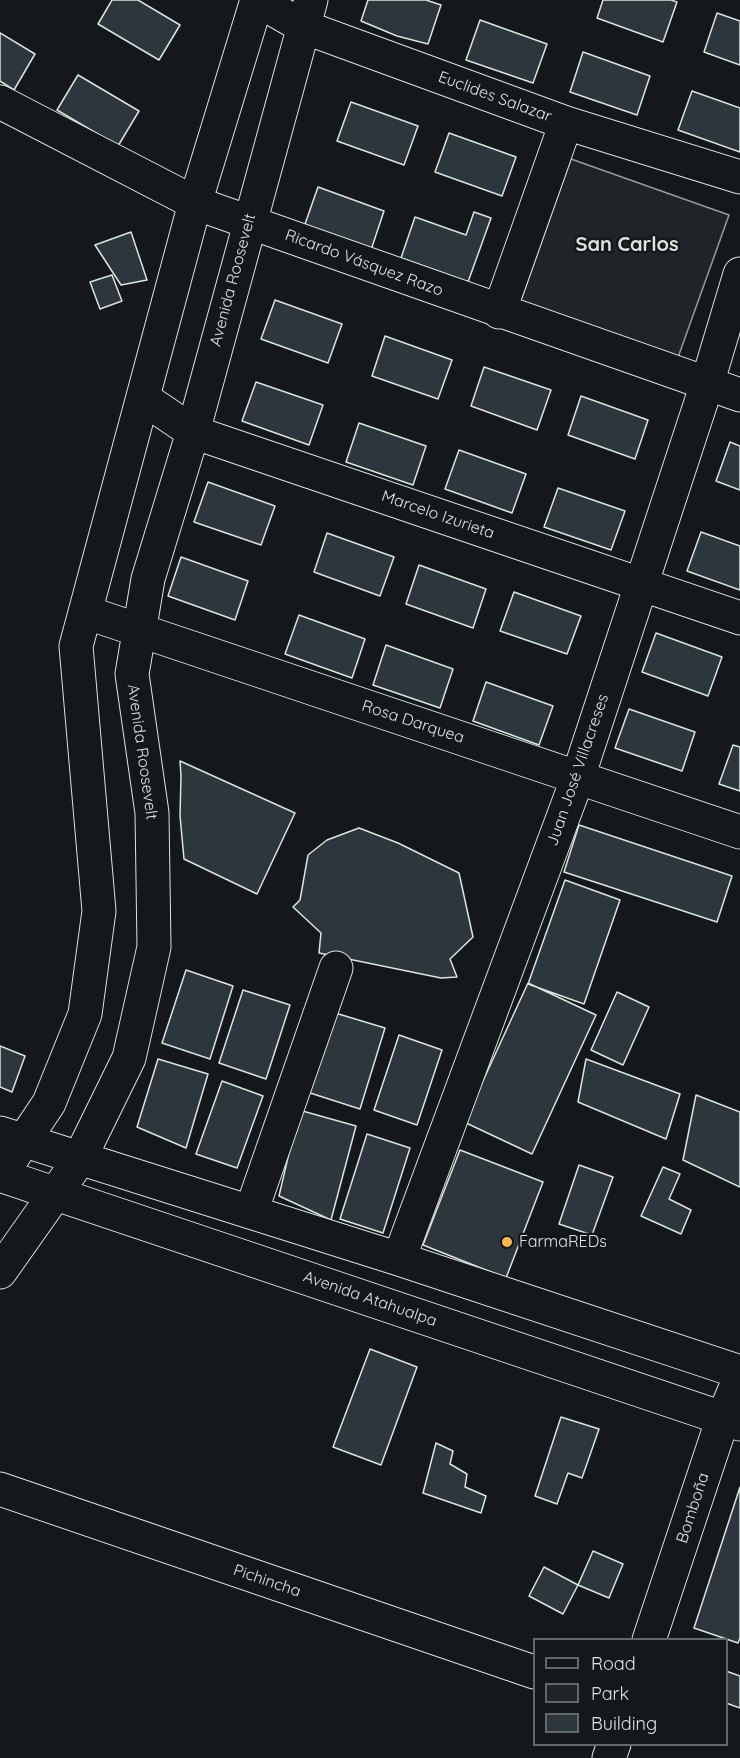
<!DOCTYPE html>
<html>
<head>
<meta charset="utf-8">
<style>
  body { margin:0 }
  #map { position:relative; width:740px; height:1758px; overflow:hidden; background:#14181c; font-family:Quicksand,sans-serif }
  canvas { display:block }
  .legend { position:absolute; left:533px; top:1638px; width:195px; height:108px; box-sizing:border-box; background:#14181c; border:2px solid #626a69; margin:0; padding:8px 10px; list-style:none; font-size:18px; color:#d8e6dc }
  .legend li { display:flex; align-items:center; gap:12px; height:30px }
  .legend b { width:30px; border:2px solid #626a69 }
</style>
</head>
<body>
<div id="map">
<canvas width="740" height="1758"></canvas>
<ul class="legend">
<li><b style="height:8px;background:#14181c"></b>Road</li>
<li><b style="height:16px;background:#202428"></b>Park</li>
<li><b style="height:16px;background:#2c363c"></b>Building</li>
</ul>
</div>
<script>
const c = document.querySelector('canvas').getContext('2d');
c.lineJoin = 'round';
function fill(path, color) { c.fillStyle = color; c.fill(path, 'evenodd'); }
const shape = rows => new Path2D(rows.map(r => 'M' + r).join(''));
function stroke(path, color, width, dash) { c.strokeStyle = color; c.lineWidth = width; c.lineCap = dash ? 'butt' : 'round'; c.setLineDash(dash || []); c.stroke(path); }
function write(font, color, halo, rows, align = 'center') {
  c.font = font + ' Quicksand,sans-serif'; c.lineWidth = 4.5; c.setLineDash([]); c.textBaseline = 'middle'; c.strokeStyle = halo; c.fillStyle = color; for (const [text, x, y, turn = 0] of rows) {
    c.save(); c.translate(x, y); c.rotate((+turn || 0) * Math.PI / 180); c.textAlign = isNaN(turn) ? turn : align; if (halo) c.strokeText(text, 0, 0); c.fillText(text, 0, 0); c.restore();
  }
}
const green = shape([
  [571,159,729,215,676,363,519,306,571,159]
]);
const building = shape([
  [112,0,138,0,180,25,159,60,98,24,112,0],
  [368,0,426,0,441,5,428,44,397,36,361,21,368,0],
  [603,0,671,0,677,2,663,42,597,18,603,0],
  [717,13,740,21,740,65,704,52,717,13],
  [480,20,547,44,533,83,466,60,480,20],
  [0,33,35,54,14,90,0,81,0,33],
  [583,52,650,76,637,115,570,92,583,52],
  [78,75,139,111,118,146,57,110,78,75],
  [692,91,740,108,740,152,678,130,692,91],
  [351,102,418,126,404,165,337,141,351,102],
  [449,133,516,157,502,196,435,172,449,133],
  [318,187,384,211,371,250,304,227,318,187],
  [474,212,491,218,468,282,401,258,415,217,466,235,474,212],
  [131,232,147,280,121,285,95,245,131,232],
  [112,275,122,301,100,309,90,282,112,275],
  [275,300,342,324,328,363,261,339,275,300],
  [385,336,452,360,438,399,372,376,385,336],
  [484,367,551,390,537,430,471,406,484,367],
  [256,382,323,405,309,445,242,421,256,382],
  [581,396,648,420,635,459,568,435,581,396],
  [359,423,426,446,413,485,346,462,359,423],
  [730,442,740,446,740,490,716,481,730,442],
  [459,450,526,474,512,513,445,489,459,450],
  [208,482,275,506,261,545,194,522,208,482],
  [558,488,625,511,611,550,544,527,558,488],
  [701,532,740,546,740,590,687,571,701,532],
  [327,533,394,557,380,596,314,572,327,533],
  [181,557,248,581,235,620,168,596,181,557],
  [419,565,486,589,473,628,406,604,419,565],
  [514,592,581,616,567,654,500,631,514,592],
  [299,615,365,639,352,678,285,654,299,615],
  [656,633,722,657,708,696,642,672,656,633],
  [386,645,453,669,440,708,373,685,386,645],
  [486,682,553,706,539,745,473,721,486,682],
  [629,709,695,732,682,771,615,748,629,709],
  [733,745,740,747,740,791,719,784,733,745],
  [180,761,295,813,257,894,184,859,180,816,181,776,180,761],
  [579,825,732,876,717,922,564,872,579,825],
  [359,828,398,843,459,873,473,937,450,959,457,977,441,978,319,953,321,933,293,907,300,900,308,855,327,840,359,828],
  [565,880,620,900,584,1004,528,984,565,880],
  [186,970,233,986,210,1059,162,1043,186,970],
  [528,983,596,1015,532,1154,464,1122,528,983],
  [243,990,290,1005,266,1079,219,1063,243,990],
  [617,992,649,1007,623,1065,591,1050,617,992],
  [332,1012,385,1028,360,1109,307,1092,332,1012],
  [399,1035,442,1050,417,1125,374,1110,399,1035],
  [0,1046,25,1056,12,1092,0,1087,0,1046],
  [158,1059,208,1074,186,1148,137,1127,158,1059],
  [586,1059,680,1094,666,1139,578,1102,586,1059],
  [222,1081,263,1096,237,1168,196,1154,222,1081],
  [696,1095,740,1112,740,1187,683,1160,696,1095],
  [299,1110,356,1126,331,1220,279,1196,299,1110],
  [367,1134,410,1148,383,1233,340,1219,367,1134],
  [460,1150,543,1182,506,1278,423,1245,460,1150],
  [579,1165,613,1177,592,1235,559,1224,579,1165],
  [663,1167,680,1174,669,1199,691,1210,681,1234,641,1216,663,1167],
  [370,1349,417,1367,381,1465,333,1447,370,1349],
  [561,1417,599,1429,582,1478,568,1473,557,1504,535,1496,561,1417],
  [436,1443,453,1451,450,1464,467,1474,465,1487,486,1496,481,1513,423,1493,436,1443],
  [740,1487,740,1638,738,1643,694,1628,740,1487],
  [593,1551,623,1564,609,1598,578,1585,593,1551],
  [544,1567,578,1585,563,1614,529,1596,544,1567],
  [726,1671,740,1676,740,1708,726,1703,726,1671]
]);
const minor = shape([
  [0,102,195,203,740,395],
  [499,312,566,123],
  [143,398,193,432,740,618],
  [85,612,740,832],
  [0,1133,399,1259,740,1372],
  [0,1175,740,1424],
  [0,1176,49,1103,85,1014,99,911,76,646,195,203,257,0,304,27,566,123,740,177],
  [251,1212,336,968],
  [399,1259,578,777,707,384,740,274],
  [0,1272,79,1160,129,1058,154,947,152,813,132,674,148,579,193,432,311,0],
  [0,1489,534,1672],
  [649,1640,723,1418,740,1377],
  [609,1758,614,1744]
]);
const markers = [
  [507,1242,6,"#ffb74d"]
];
const streetNames = [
  ["Euclides Salazar",495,97,20],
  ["Ricardo Vásquez Razo",364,263,20],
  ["Avenida Roosevelt",233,280,-75],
  ["Marcelo Izurieta",438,515,19],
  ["Rosa Darquea",413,722,18],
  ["Avenida Roosevelt",142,752,82],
  ["Juan José Villacreses",578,770,-71],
  ["Avenida Atahualpa",370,1299,19],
  ["Bomboña",693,1508,-72],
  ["Pichincha",267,1581,19]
];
const poiNames = [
  ["FarmaREDs",519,1242]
];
const quarterNames = [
  ["San Carlos",627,245]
];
fill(green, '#202428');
stroke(green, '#939e99', 1.5);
fill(building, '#2c363c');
stroke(building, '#d8e6dc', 1.5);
stroke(minor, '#d8e6dc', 35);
stroke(minor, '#14181c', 33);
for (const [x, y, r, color] of markers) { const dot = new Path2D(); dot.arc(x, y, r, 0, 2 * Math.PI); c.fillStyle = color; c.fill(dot); stroke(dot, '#14181c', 2); }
write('16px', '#d8e6dc', '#14181c', streetNames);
write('16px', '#d8e6dc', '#14181c', poiNames, 'left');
write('bold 20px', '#d8e6dc', '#14181c', quarterNames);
</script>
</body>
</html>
